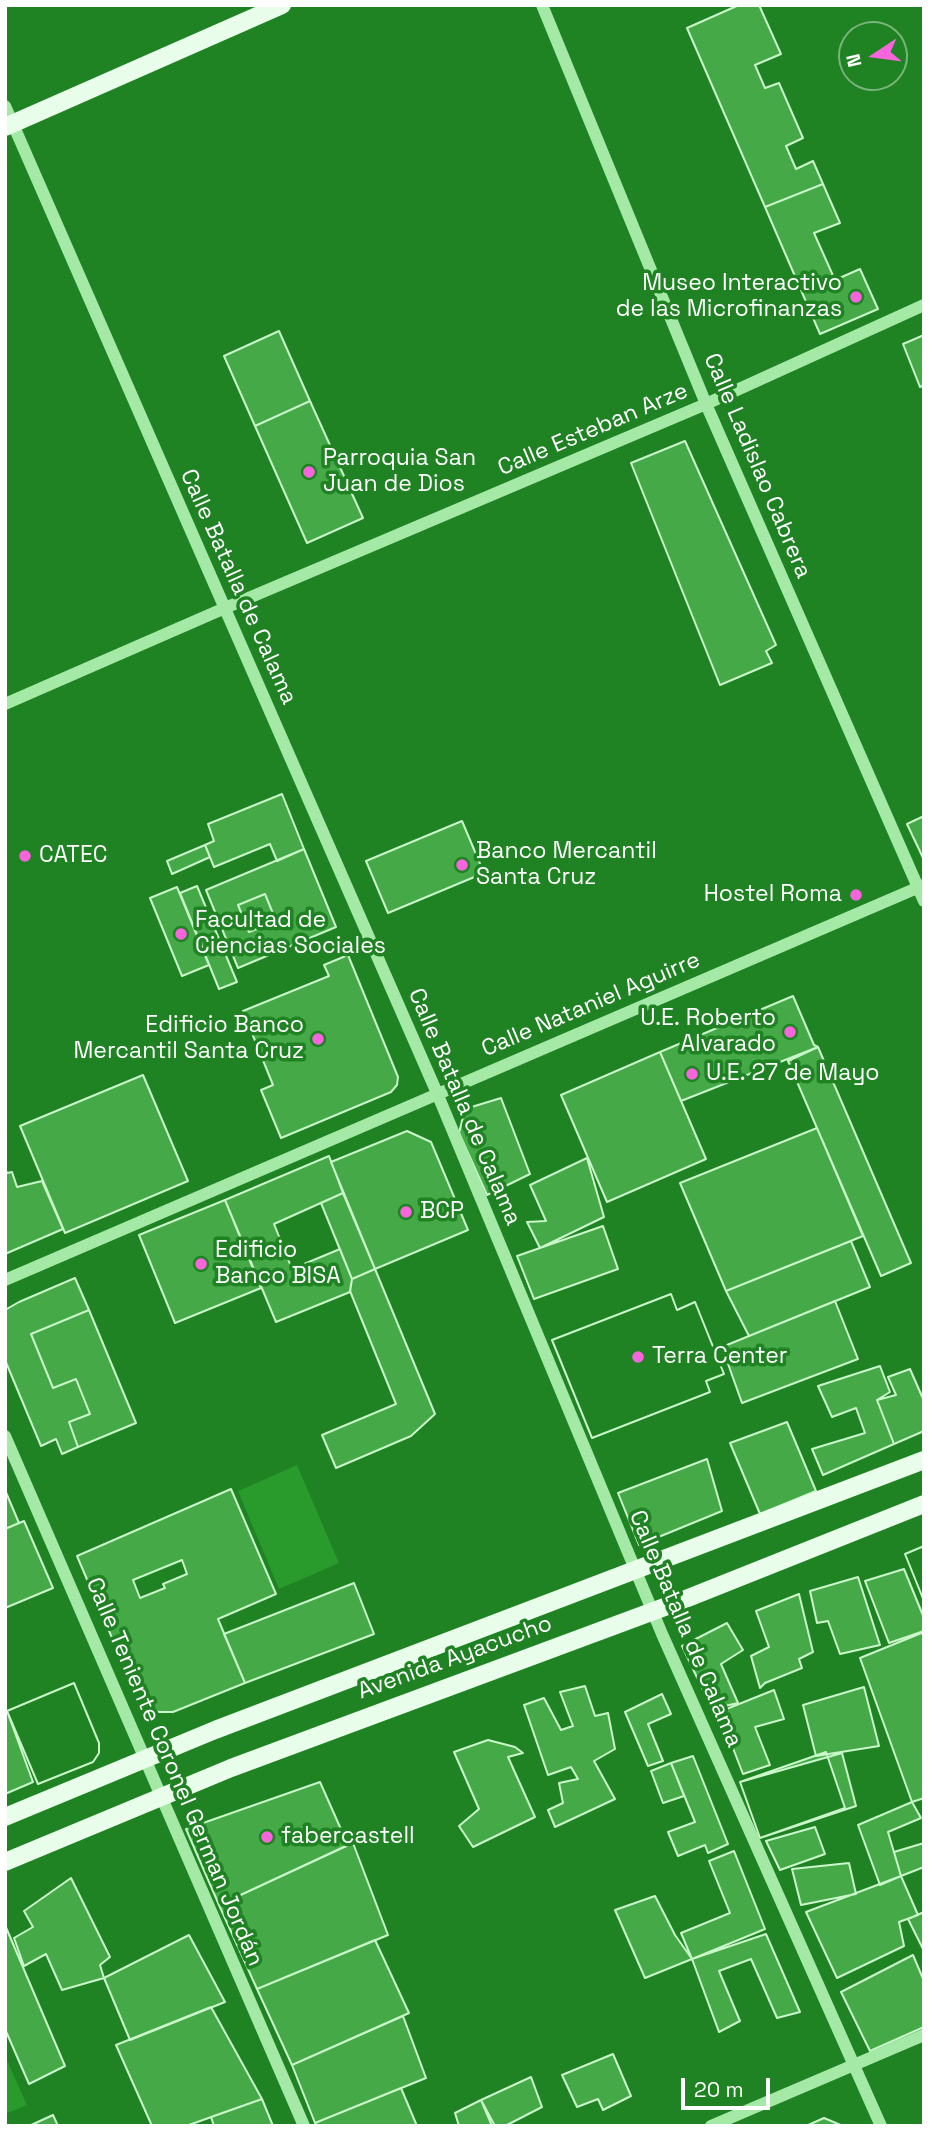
<!DOCTYPE html>
<html>
<head>
<meta charset="utf-8">
<style>
  body { margin:0 }
  #map { position:relative; width:929px; height:2131px; overflow:hidden; background:#1f8223; font-family:"Space Grotesk",sans-serif }
  canvas { display:block }
  .frame { position:absolute; inset:0; border:7px solid #fff; pointer-events:none }
  .north { position:absolute; left:838px; top:21px; width:70px; height:70px; box-sizing:border-box; background:#1f8223; border:2px solid #79b47b; border-radius:50%; rotate:257deg; font-size:19px; font-weight:700; line-height:28px; text-align:center; color:#fff }
  .north::after { content:''; display:block; margin:auto; width:24px; height:32px; background:#f765dc; clip-path:polygon(50% 0,100% 100%,50% 72%,0 100%) }
  .scale { position:absolute; left:681px; top:2078px; width:89px; height:32px; box-sizing:border-box; border:4px solid #fff; border-top:0; padding-left:9px; font-size:21px; line-height:24px; white-space:nowrap; color:#fff; -webkit-text-stroke:5px #1f8223; paint-order:stroke }
</style>
</head>
<body>
<div id="map">
<canvas width="929" height="2131"></canvas>
<div class="frame"></div>
<div class="north">N</div>
<div class="scale">20 m</div>
</div>
<script>
const c = document.querySelector('canvas').getContext('2d');
c.lineJoin = 'round';
function fill(path, color) { c.fillStyle = color; c.fill(path, 'evenodd'); }
const shape = rows => new Path2D(rows.map(r => 'M' + r).join(''));
function stroke(path, color, width, dash) { c.strokeStyle = color; c.lineWidth = width; c.lineCap = dash ? 'butt' : 'round'; c.setLineDash(dash || []); c.stroke(path); }
function write(font, color, halo, rows, align = 'center') {
  c.font = font + ' "Space Grotesk",sans-serif'; c.lineWidth = 7; c.setLineDash([]); c.textBaseline = 'middle'; c.strokeStyle = halo; c.fillStyle = color; for (const [text, x, y, turn = 0] of rows) {
    c.save(); c.translate(x, y); c.rotate((+turn || 0) * Math.PI / 180); c.textAlign = isNaN(turn) ? turn : align; if (halo) c.strokeText(text, 0, 0); c.fillText(text, 0, 0); c.restore();
  }
}
const green = shape([
  [297,1465,339,1563,279,1589,238,1491],
  [5,2056,27,2105,5,2114]
]);
const building = shape([
  [739,5,759,5,781,54,755,65,765,88,779,83,803,138,786,146,796,169,813,161,823,184,765,207,687,28,739,5],
  [823,184,840,223,814,233,835,280,860,269,878,309,820,334,765,207,823,184],
  [279,331,310,401,255,426,224,356,279,331],
  [924,335,924,385,920,387,903,344,924,335],
  [310,401,363,518,307,543,255,426,310,401],
  [685,441,776,645,766,651,772,663,720,685,631,463,685,441],
  [282,794,304,849,277,861,270,844,214,867,205,845,214,841,208,824,282,794],
  [924,816,924,860,907,824,924,816],
  [462,821,484,873,388,913,366,861,462,821],
  [205,845,210,857,172,874,167,861,205,845],
  [304,849,336,927,238,968,206,890,304,849],
  [265,894,276,921,249,932,238,905,265,894],
  [197,886,237,982,219,989,180,893,197,886],
  [177,887,209,965,182,976,150,898,177,887],
  [265,894,276,921,249,932,238,905,265,894],
  [348,955,398,1077,397,1085,391,1092,281,1138,261,1090,273,1085,243,1011,329,976,324,965,348,955],
  [793,996,814,1045,818,1047,681,1101,660,1052,793,996],
  [818,1047,911,1263,881,1276,788,1061,818,1047],
  [660,1052,706,1159,607,1202,561,1095,660,1052],
  [143,1075,188,1181,65,1233,20,1126,143,1075],
  [501,1098,530,1174,487,1195,459,1133,465,1109,501,1098],
  [817,1128,863,1236,726,1291,680,1183,817,1128],
  [407,1131,431,1142,468,1230,375,1269,331,1162,407,1131],
  [329,1156,343,1193,274,1224,292,1269,340,1249,352,1279,350,1292,276,1322,225,1200,329,1156],
  [587,1158,604,1217,540,1248,527,1222,546,1221,530,1185,587,1158],
  [5,1169,7,1173,12,1172,17,1187,42,1181,63,1229,5,1254,5,1169],
  [343,1193,375,1269,352,1279,321,1203,343,1193],
  [225,1200,261,1288,175,1323,139,1235,225,1200],
  [603,1226,618,1269,534,1299,517,1256,603,1226],
  [851,1241,870,1287,749,1336,726,1291,851,1241],
  [375,1269,435,1414,411,1436,336,1468,322,1435,396,1404,350,1291,352,1279,375,1269],
  [75,1278,89,1310,31,1334,53,1388,76,1379,90,1414,69,1422,78,1447,62,1454,56,1439,41,1446,5,1360,5,1310,19,1302,75,1278],
  [671,1294,677,1310,695,1302,724,1374,706,1381,710,1392,592,1438,552,1340,671,1294],
  [671,1294,677,1310,695,1302,724,1374,706,1381,710,1392,592,1438,552,1340,671,1294],
  [835,1301,858,1359,742,1403,722,1347,835,1301],
  [89,1310,136,1423,78,1447,69,1422,90,1414,76,1379,53,1388,31,1334,89,1310],
  [880,1366,890,1392,877,1400,894,1444,823,1475,812,1449,865,1433,856,1408,832,1417,818,1386,880,1366],
  [910,1369,924,1401,924,1431,894,1444,877,1400,896,1395,888,1377,910,1369],
  [787,1422,816,1491,760,1514,730,1443,787,1422],
  [707,1459,722,1511,639,1545,618,1493,707,1459],
  [231,1489,276,1594,218,1619,245,1683,173,1712,159,1712,147,1708,139,1700,133,1687,77,1556,231,1489],
  [182,1560,187,1574,163,1584,165,1588,140,1598,133,1580,182,1560],
  [5,1490,19,1523,5,1529,5,1490],
  [24,1521,53,1588,5,1608,5,1529,24,1521],
  [924,1546,924,1601,905,1554,924,1546],
  [924,1546,924,1601,905,1554,924,1546],
  [904,1569,924,1618,924,1631,889,1643,865,1581,904,1569],
  [858,1577,880,1645,840,1654,828,1621,817,1623,810,1591,858,1577],
  [354,1583,374,1634,245,1683,224,1634,354,1583],
  [799,1594,813,1652,799,1659,802,1668,765,1683,760,1688,751,1656,769,1647,756,1611,799,1594],
  [727,1623,743,1650,721,1664,738,1703,712,1709,682,1646,727,1623],
  [924,1632,924,1798,912,1802,860,1658,924,1632],
  [74,1683,99,1743,99,1753,93,1762,38,1784,7,1711,74,1683],
  [74,1683,99,1743,99,1753,93,1762,38,1784,7,1711,74,1683],
  [585,1686,595,1716,608,1713,615,1749,594,1761,615,1799,555,1827,548,1810,563,1803,559,1783,578,1779,571,1767,548,1775,524,1705,544,1698,561,1730,573,1726,560,1692,585,1686],
  [864,1687,879,1746,816,1756,803,1705,864,1687],
  [774,1690,784,1719,755,1727,770,1765,743,1774,719,1712,774,1690],
  [662,1694,671,1714,648,1724,663,1761,648,1766,625,1712,662,1694],
  [5,1711,7,1711,33,1782,5,1794,5,1711],
  [488,1740,515,1747,523,1753,508,1757,535,1817,473,1847,459,1826,479,1809,454,1752,488,1740],
  [826,1752,845,1808,760,1838,740,1782,826,1752],
  [842,1753,856,1806,760,1838,740,1782,842,1753],
  [693,1756,728,1844,708,1853,705,1845,678,1856,668,1832,695,1822,671,1763,693,1756],
  [671,1763,684,1796,663,1803,651,1771,671,1763],
  [320,1782,348,1845,219,1905,186,1829,320,1782],
  [912,1802,921,1818,888,1832,901,1876,880,1885,858,1825,912,1802],
  [815,1827,825,1854,780,1870,766,1841,815,1827],
  [353,1843,388,1935,257,1989,219,1905,353,1843],
  [924,1843,924,1867,901,1876,894,1852,924,1843],
  [734,1851,765,1929,692,1959,681,1933,730,1913,709,1861,734,1851],
  [849,1863,856,1894,801,1905,792,1869,849,1863],
  [901,1876,918,1915,899,1922,904,1946,837,1978,806,1912,901,1876],
  [71,1878,110,1957,100,1965,104,1978,62,1990,46,1954,24,1966,14,1938,33,1927,24,1911,71,1878],
  [655,1896,675,1935,692,1959,645,1978,615,1910,655,1896],
  [924,1912,924,1951,908,1919,924,1912],
  [5,1925,65,2066,29,2084,5,2029,5,1925],
  [766,1934,800,2012,777,2018,751,1959,719,1971,740,2021,719,2032,692,1959,766,1934],
  [189,1935,225,2002,130,2040,104,1978,189,1935],
  [375,1940,409,2013,292,2065,257,1989,375,1940],
  [913,1955,924,1981,924,2027,870,2051,841,1992,913,1955],
  [211,2007,262,2099,186,2126,152,2126,116,2045,211,2007],
  [403,2016,426,2078,315,2123,292,2065,403,2016],
  [613,2054,631,2096,603,2110,598,2099,577,2107,562,2075,613,2054],
  [531,2077,542,2107,505,2126,495,2126,481,2100,531,2077],
  [401,2088,417,2126,316,2126,315,2123,401,2088],
  [262,2099,273,2126,214,2126,211,2117,262,2099],
  [481,2100,492,2126,459,2126,455,2113,481,2100],
  [53,2115,58,2126,29,2126,53,2115],
  [824,2118,843,2126,806,2126,824,2118]
]);
const minor = shape([
  [542,5,706,404,924,901],
  [5,106,437,1093,662,1634,881,2126],
  [5,704,225,608,706,404,924,305],
  [5,1280,924,885],
  [5,1436,304,2126],
  [711,2126,924,2035]
]);
const major = shape([
  [5,127,282,5],
  [5,1817,215,1730,924,1460],
  [5,1862,231,1768,678,1602,924,1504]
]);
const markers = [
  [856,297,7,"#f765dc"],
  [309,472,7,"#f765dc"],
  [25,856,7,"#f765dc"],
  [462,865,7,"#f765dc"],
  [856,895,7,"#f765dc"],
  [181,934,7,"#f765dc"],
  [790,1032,7,"#f765dc"],
  [318,1039,7,"#f765dc"],
  [692,1074,7,"#f765dc"],
  [406,1212,7,"#f765dc"],
  [201,1264,7,"#f765dc"],
  [638,1357,7,"#f765dc"],
  [267,1837,7,"#f765dc"]
];
const poiNames = [
  ["Museo Interactivo",842,284,"right"],
  ["de las Microfinanzas",842,310,"right"],
  ["Parroquia San",323,459],
  ["Juan de Dios",323,485],
  ["Banco Mercantil",476,852],
  ["Santa Cruz",476,878],
  ["CATEC",39,856],
  ["Hostel Roma",842,895,"right"],
  ["Facultad de",195,921],
  ["Ciencias Sociales",195,947],
  ["U.E. Roberto",776,1019,"right"],
  ["Alvarado",776,1045,"right"],
  ["Edificio Banco",304,1026,"right"],
  ["Mercantil Santa Cruz",304,1052,"right"],
  ["U.E. 27 de Mayo",706,1074],
  ["BCP",420,1212],
  ["Edificio",215,1251],
  ["Banco BISA",215,1277],
  ["Terra Center",652,1357],
  ["fabercastell",281,1837]
];
const streetNames = [
  ["Calle Esteban Arze",593,430,-23],
  ["Calle Ladislao Cabrera",757,466,67],
  ["Calle Batalla de Calama",238,587,66],
  ["Calle Nataniel Aguirre",591,1005,-23],
  ["Calle Batalla de Calama",464,1107,67],
  ["Calle Batalla de Calama",685,1629,67],
  ["Avenida Ayacucho",455,1658,-20],
  ["Calle Teniente Coronel German Jordán",174,1772,67]
];
fill(green, '#299a2c');
fill(building, '#44a946');
stroke(building, '#c9f7ca', 2);
stroke(minor, '#a5e9a7', 12);
stroke(major, '#e8feea', 18);
for (const [x, y, r, color] of markers) { const dot = new Path2D(); dot.arc(x, y, r, 0, 2 * Math.PI); c.fillStyle = color; c.fill(dot); stroke(dot, '#1f8223', 2.5); }
write('23px', '#fff', '#1f8223', poiNames, 'left');
write('23px', '#fff', '#1f8223', streetNames);
</script>
</body>
</html>
